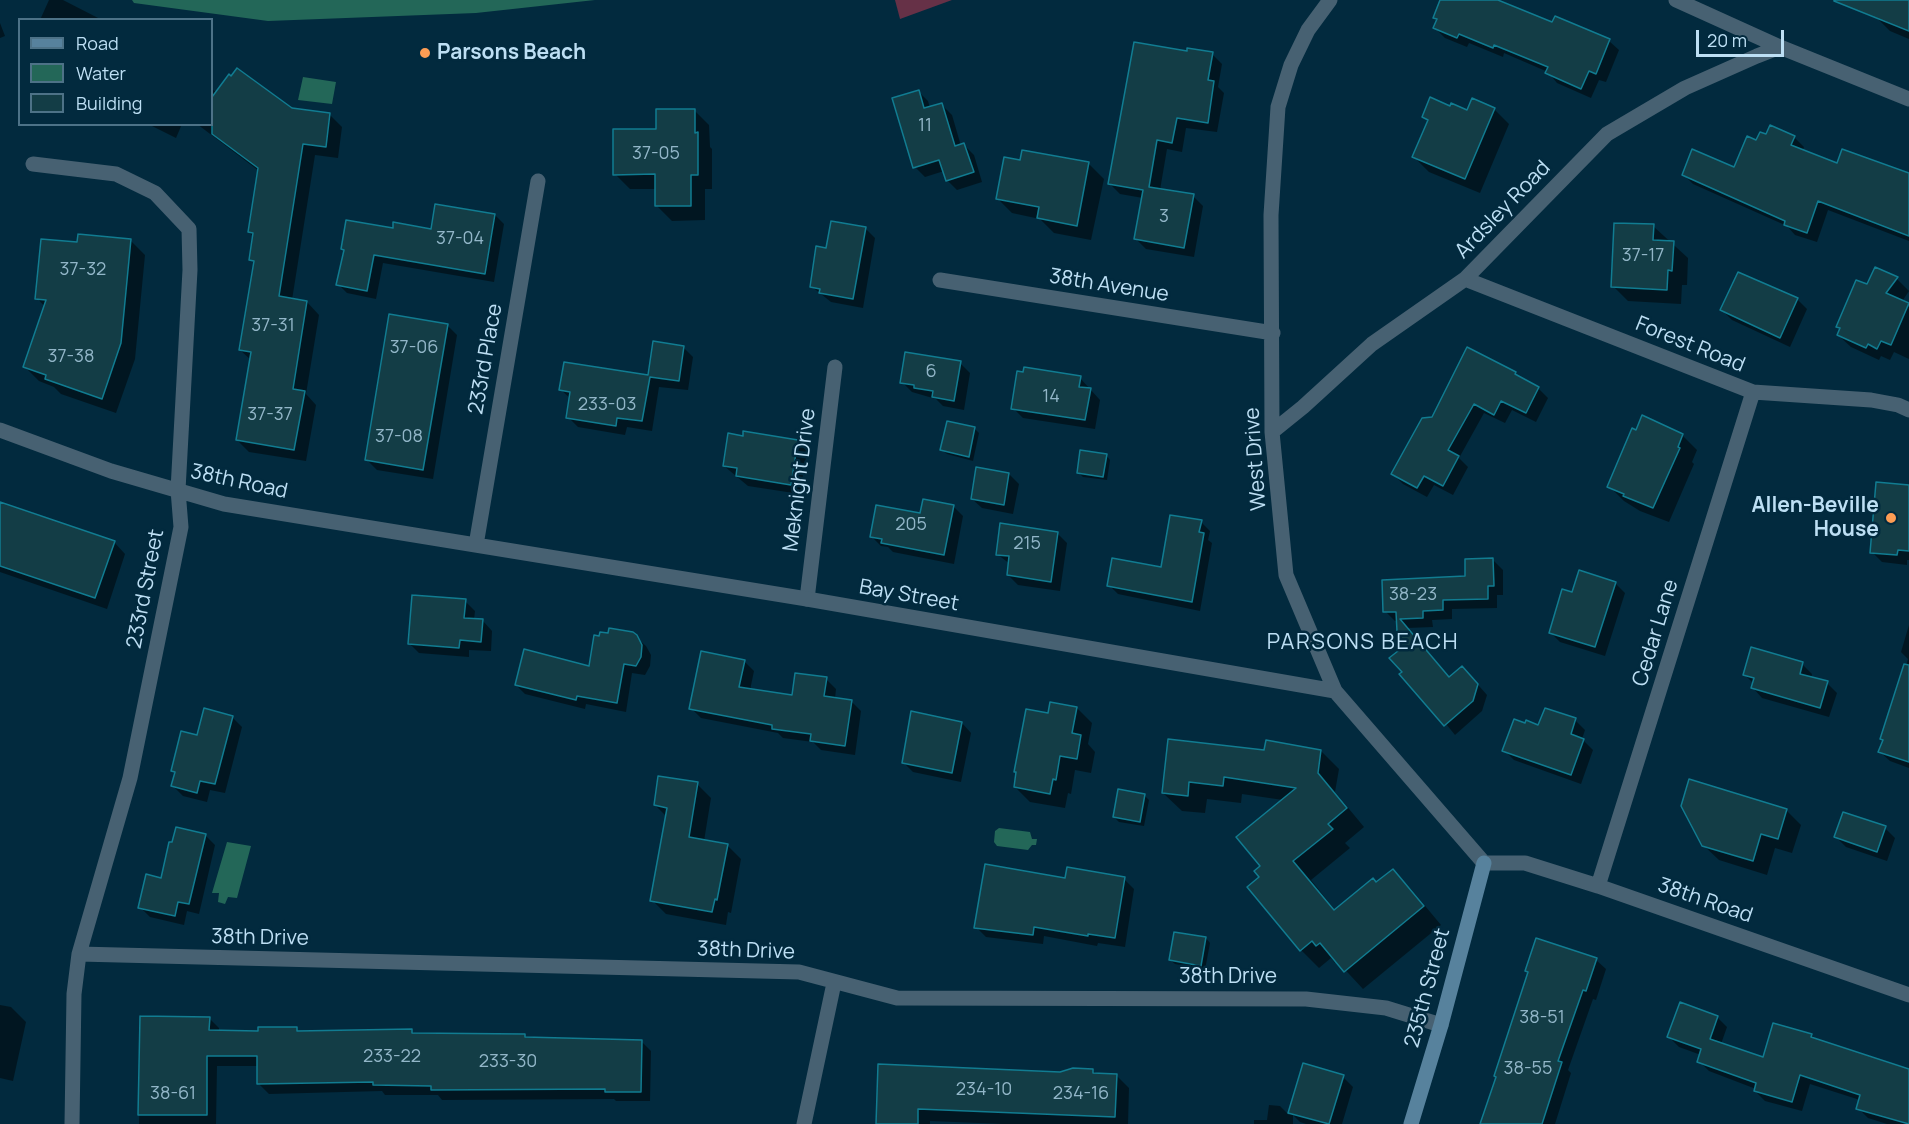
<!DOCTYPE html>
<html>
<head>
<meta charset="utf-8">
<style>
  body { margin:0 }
  #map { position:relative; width:1909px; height:1124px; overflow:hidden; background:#022a3e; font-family:Manrope,sans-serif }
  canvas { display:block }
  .legend { position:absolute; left:18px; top:18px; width:195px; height:108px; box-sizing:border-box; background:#022a3e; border:2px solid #4d7287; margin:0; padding:8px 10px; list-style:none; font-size:18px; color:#bddff4 }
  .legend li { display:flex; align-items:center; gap:12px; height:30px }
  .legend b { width:30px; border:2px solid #4d7287 }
  .scale { position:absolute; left:1696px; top:30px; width:88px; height:27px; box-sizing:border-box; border:3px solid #bddff4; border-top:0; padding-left:8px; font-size:18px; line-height:21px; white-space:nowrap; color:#bddff4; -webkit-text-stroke:4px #022a3e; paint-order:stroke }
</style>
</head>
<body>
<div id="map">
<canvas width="1909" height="1124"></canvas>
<ul class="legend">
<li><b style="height:8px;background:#57829d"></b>Road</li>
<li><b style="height:16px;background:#236758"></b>Water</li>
<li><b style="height:16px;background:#133d46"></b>Building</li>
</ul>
<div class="scale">20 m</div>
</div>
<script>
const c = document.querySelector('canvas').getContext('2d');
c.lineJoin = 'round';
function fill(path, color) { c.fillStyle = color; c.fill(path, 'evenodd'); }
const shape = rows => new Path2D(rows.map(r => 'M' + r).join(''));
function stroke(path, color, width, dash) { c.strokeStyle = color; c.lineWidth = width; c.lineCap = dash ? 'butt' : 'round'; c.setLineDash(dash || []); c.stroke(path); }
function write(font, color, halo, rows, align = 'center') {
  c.font = font + ' Manrope,sans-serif'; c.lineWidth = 5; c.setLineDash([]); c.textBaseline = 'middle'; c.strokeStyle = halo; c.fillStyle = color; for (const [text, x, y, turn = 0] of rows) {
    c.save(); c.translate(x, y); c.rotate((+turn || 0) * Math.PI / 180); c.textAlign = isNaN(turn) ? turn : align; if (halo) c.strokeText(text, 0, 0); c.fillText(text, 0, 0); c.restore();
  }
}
const green = shape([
  [895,0,952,0,900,19]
]);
const water = shape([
  [132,0,595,0,476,13,268,21,134,3],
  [303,77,336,82,332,104,298,100],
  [999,828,1030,832,1032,839,1037,839,1036,845,1032,845,1028,850,997,846,994,842,995,831],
  [227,842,251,846,237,898,228,897,225,904,218,902,219,893,212,893]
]);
const shadow = shape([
  [49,0,63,0,102,20,40,20],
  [1442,0,1494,0,1553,24,1609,41,1619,50,1606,82,1599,80,1591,98,1557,83,1548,72,1504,53,1503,57,1469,43,1467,47,1445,38,1435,28,1438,21,1434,18],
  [1882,0,1909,0,1909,39,1890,31,1875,16],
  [0,23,5,36,0,38],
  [1188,52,1212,54,1222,64,1218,87,1224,93,1217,132,1186,128,1182,152,1167,149,1160,190,1193,196,1203,206,1194,257,1146,249,1136,239,1143,198,1120,194,1110,184],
  [212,90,292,110,330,115,342,127,338,158,315,155,292,300,307,302,319,315,306,394,316,405,306,461,249,452,237,440,251,360,240,350,255,264,251,259,254,237,249,232,259,171,197,124,212,124],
  [918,91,928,101,930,108,942,105,952,115,961,146,964,145,974,155,982,182,957,190,947,180,944,171,925,177,915,167],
  [1451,108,1468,112,1494,109,1509,124,1480,193,1429,172,1414,157,1429,122,1424,117],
  [694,110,709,125,710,147,712,149,712,189,705,189,705,220,672,221,657,206,657,189,630,189,615,174],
  [148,124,182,124,176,138],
  [1794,137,1804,147,1802,151,1838,165,1909,175,1909,241,1828,210,1817,242,1795,235,1787,226,1693,184,1683,174,1735,169,1757,142],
  [1024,151,1089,164,1104,179,1091,240,1054,233,1040,219,1012,213,997,198,1022,162],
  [495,215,504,224,494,282,383,263,376,299,347,293,338,284,345,251,342,249,394,229,432,230],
  [1653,226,1688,258,1687,285,1682,285,1681,304,1628,301,1613,286],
  [865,228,875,238,863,308,831,302,811,286,827,249],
  [130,240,145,255,135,359,116,413,61,394,54,387,39,381,24,366,45,307,37,298,79,244],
  [1897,279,1909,291,1901,303,1909,307,1909,359,1894,352,1890,360,1881,356,1879,360,1851,347,1838,335,1841,329,1837,326,1868,286],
  [1797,299,1807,309,1790,347,1732,320,1722,310],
  [447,325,457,335,433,479,377,470,367,460],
  [683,347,693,357,688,390,659,387,652,431,627,427,625,435,578,427,568,417,571,399,561,390,649,376],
  [960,363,970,373,964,410,943,406,936,399,912,392,902,382],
  [1515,374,1520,378,1538,388,1548,398,1536,422,1512,410,1505,423,1484,413,1459,458,1468,467,1453,495,1434,485,1427,497,1403,484,1393,474,1433,418],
  [1080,378,1100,400,1095,429,1023,418,1013,408],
  [974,428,979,433,973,461,947,454,942,450],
  [1637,432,1682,435,1697,450,1692,462,1694,464,1669,522,1640,511,1624,501,1609,486],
  [797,441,807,451,800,494,748,486,724,466],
  [1106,455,1110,460,1107,480,1083,477,1078,472],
  [1009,474,1019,484,1013,514,982,508,972,499],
  [1909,487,1909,560,1907,560,1907,565,1882,562,1872,552],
  [0,503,114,542,125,554,107,609,0,572],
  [953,506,963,516,954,564,893,552,888,547,881,546,871,536,921,515],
  [1201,522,1210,531,1208,540,1212,543,1200,611,1118,594,1109,585,1162,568],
  [1057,533,1067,543,1060,591,1018,585,1008,575,1010,564,997,554],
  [1493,560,1503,570,1503,595,1497,595,1497,608,1452,609,1452,619,1432,620,1433,627,1407,628,1450,678,1472,678,1487,695,1482,711,1455,735,1404,672,1399,652,1398,621,1395,621,1385,611,1467,578],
  [1615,583,1625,593,1605,656,1560,642,1550,632,1573,594],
  [465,601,475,611,474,620,483,621,492,631,491,651,469,650,469,657,419,653,409,643],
  [1909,625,1909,768,1890,761,1880,752,1884,741,1882,739,1908,659,1901,652],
  [636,637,646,646,651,655,650,666,645,675,632,673,626,712,586,704,585,709,525,694,516,685,590,668],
  [744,661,754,671,750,690,793,697,826,679,836,689,835,699,851,701,861,711,855,755,821,750,813,742,783,738,778,733,701,718,691,708],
  [1802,664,1812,674,1811,678,1827,683,1837,693,1829,717,1762,698,1753,688,1754,684,1744,674],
  [1077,708,1092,723,1088,744,1095,752,1091,773,1075,770,1071,794,1068,793,1065,808,1030,802,1015,787,1049,715],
  [232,717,242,727,225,793,210,790,207,802,183,796,173,786,176,774,172,770,198,737],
  [1575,720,1585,730,1582,739,1593,750,1581,784,1514,760,1504,750,1539,727],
  [962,723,971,733,961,782,913,772,903,762],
  [1169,740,1265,752,1321,751,1339,769,1335,792,1364,827,1345,843,1350,848,1311,880,1335,910,1377,884,1393,871,1411,889,1441,925,1363,989,1337,961,1335,963,1331,958,1319,968,1301,950,1261,877,1262,866,1283,800,1242,794,1241,803,1207,799,1205,813,1182,811,1163,793],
  [697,784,711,798,704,841,727,845,741,859,731,913,728,912,726,925,666,914,652,900,667,817,655,805],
  [1144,795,1149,800,1144,826,1119,822,1114,817],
  [1786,810,1801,825,1792,853,1775,848,1767,875,1719,860,1703,845],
  [1885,828,1895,838,1887,861,1846,847,1836,837],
  [205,835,215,845,199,914,187,911,184,925,150,917,140,907,162,879],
  [1124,879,1134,889,1125,947,1098,943,1097,946,1044,936,1043,944,986,937,976,927,1066,880],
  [1206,938,1210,943,1205,970,1175,964,1170,960],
  [1596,960,1606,969,1596,1000,1593,999,1568,1070,1571,1073,1555,1124,1481,1124],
  [0,1005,11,1007,26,1022,13,1081,0,1078],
  [1717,1017,1727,1027,1721,1044,1764,1059,1774,1024,1812,1035,1817,1041,1909,1071,1909,1124,1887,1124,1868,1118,1858,1108,1860,1100,1810,1084,1802,1111,1765,1101,1755,1091,1756,1089,1709,1071,1699,1061,1701,1055,1679,1047,1669,1037],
  [142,1018,209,1018,219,1028,219,1032,259,1032,296,1029,299,1032,411,1031,415,1034,524,1035,527,1038,641,1041,651,1051,650,1101,616,1101,614,1099,442,1100,438,1095,385,1095,382,1091,269,1094,259,1084,259,1066,217,1066,216,1124,139,1124],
  [880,1065,1060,1073,1092,1070,1097,1074,1116,1075,1129,1088,1128,1124,1003,1124,930,1121,930,1124,878,1124],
  [1304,1065,1343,1077,1353,1087,1342,1124,1306,1124,1300,1122,1293,1115,1293,1124,1254,1124,1254,1120,1267,1120,1269,1105,1280,1106,1289,1115]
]);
const building = shape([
  [1440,0,1498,0,1552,22,1555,16,1610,39,1596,74,1589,71,1581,89,1545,73,1548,67,1494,45,1493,48,1459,34,1457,38,1433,28,1437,19,1433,18,1440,0],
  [1834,0,1909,0,1909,31,1834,1,1834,0],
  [1134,42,1187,51,1187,48,1213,52,1208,80,1214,81,1208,123,1177,118,1172,143,1157,140,1149,187,1194,194,1184,248,1134,239,1143,190,1108,184,1134,42],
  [237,68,292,108,330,113,326,147,303,144,279,296,307,301,293,389,305,391,294,450,236,440,251,352,239,350,254,261,249,260,253,233,248,232,258,168,212,134,212,97,229,74,231,76,237,68],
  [919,90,924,108,942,103,955,146,964,143,974,172,946,181,939,160,913,168,892,98,919,90],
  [1430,97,1450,106,1451,103,1467,110,1472,98,1495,108,1465,179,1412,157,1428,120,1422,117,1430,97],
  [656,109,695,109,695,133,698,132,698,175,691,175,691,206,655,206,655,174,613,175,613,129,656,129,656,109],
  [1770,125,1795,136,1791,145,1837,163,1842,149,1909,173,1909,236,1818,201,1807,233,1784,225,1785,221,1682,175,1692,149,1734,167,1747,136,1756,140,1760,132,1766,134,1770,125],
  [1022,150,1089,162,1077,226,1037,218,1039,207,996,199,1004,157,1020,160,1022,150],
  [435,204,495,214,485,274,374,255,367,291,336,285,344,250,341,249,346,220,393,228,393,222,431,229,435,204],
  [831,221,866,227,853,299,819,293,820,289,810,287,816,246,826,248,831,221],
  [1614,223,1654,224,1653,240,1674,241,1672,271,1668,270,1667,290,1611,287,1614,223],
  [78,234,131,239,121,343,102,399,45,379,46,375,23,367,46,300,35,299,41,239,77,242,78,234],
  [1875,267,1898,277,1886,293,1909,303,1891,345,1881,341,1877,349,1868,344,1866,348,1837,335,1840,328,1836,327,1856,280,1867,284,1875,267],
  [1738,272,1798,298,1780,338,1720,310,1738,272],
  [389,314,448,324,423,470,365,460,389,314],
  [653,341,684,346,679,381,650,377,642,421,617,418,616,426,566,418,570,392,559,390,564,362,648,375,653,341],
  [1467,347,1516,372,1515,374,1539,387,1526,413,1501,401,1494,415,1474,404,1448,450,1459,456,1443,486,1424,476,1417,488,1391,474,1422,418,1432,417,1467,347],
  [905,352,961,361,954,401,932,397,933,391,914,388,914,385,900,383,905,352],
  [1024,367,1081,376,1079,387,1091,388,1085,420,1011,409,1017,371,1023,372,1024,367],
  [1642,415,1683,434,1678,447,1680,448,1653,508,1623,496,1624,494,1607,487,1632,428,1636,430,1642,415],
  [947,421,975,427,969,457,940,450,947,421],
  [743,431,798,440,791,485,736,476,737,468,723,466,728,433,743,436,743,431],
  [1080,450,1107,454,1103,477,1077,473,1080,450],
  [976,467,1009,473,1004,505,971,499,976,467],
  [1876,482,1909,485,1909,551,1898,550,1897,555,1870,553,1876,482],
  [923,499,954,505,944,555,881,543,882,539,870,537,876,505,920,513,923,499],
  [0,502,115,541,95,598,0,566,0,502],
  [1170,515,1202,520,1199,532,1204,533,1192,602,1107,586,1112,558,1161,567,1170,515],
  [1000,523,1058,532,1051,582,1007,575,1009,556,996,555,1000,523],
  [1493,558,1494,586,1488,586,1488,599,1443,600,1443,610,1423,611,1423,618,1400,619,1449,677,1462,666,1478,684,1473,701,1444,726,1399,674,1402,672,1389,658,1398,651,1396,612,1383,612,1382,580,1465,576,1465,559,1493,558],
  [1579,570,1616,582,1595,647,1549,633,1562,589,1572,592,1579,570],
  [412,595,466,599,464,618,483,619,481,642,460,640,459,648,408,644,412,595],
  [609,628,633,632,637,635,642,645,641,657,636,666,624,664,617,703,577,696,576,700,515,685,524,649,589,666,594,635,599,636,600,632,608,633,609,628],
  [1751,647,1803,662,1800,674,1828,681,1820,708,1751,688,1754,678,1743,675,1751,647],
  [701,651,745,660,739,687,792,695,795,673,827,677,824,696,852,700,845,746,810,741,811,734,772,729,772,725,689,709,701,651],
  [1904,664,1909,665,1909,762,1878,752,1883,740,1880,739,1904,664],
  [1050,702,1077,707,1072,733,1081,735,1077,759,1060,756,1056,780,1053,779,1050,794,1014,787,1016,772,1014,772,1026,709,1048,713,1050,702],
  [204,708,233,716,215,784,200,781,197,793,171,786,175,772,171,771,181,731,197,735,204,708],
  [1545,708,1576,718,1571,734,1584,739,1571,775,1502,751,1514,719,1525,723,1526,720,1538,725,1545,708],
  [911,711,962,722,952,773,902,763,911,711],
  [1168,739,1264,750,1266,740,1321,750,1318,773,1347,808,1328,824,1333,829,1293,861,1334,910,1373,878,1376,882,1393,869,1424,906,1344,972,1320,943,1316,946,1312,941,1300,951,1247,887,1259,877,1254,871,1260,866,1236,837,1296,788,1224,777,1223,786,1189,782,1188,796,1162,793,1168,739],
  [658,776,698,782,689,837,728,844,717,900,715,899,712,912,650,901,667,808,654,805,658,776],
  [1689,779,1787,809,1778,839,1761,834,1753,861,1702,846,1681,806,1689,779],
  [1118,789,1145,794,1140,822,1113,817,1118,789],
  [1843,812,1886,826,1877,852,1834,837,1843,812],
  [176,827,206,834,189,904,178,902,175,916,138,908,146,874,161,878,169,842,172,842,176,827],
  [985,864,1065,878,1067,867,1125,877,1115,938,1088,934,1088,936,1034,927,1033,935,974,928,985,864],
  [1174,932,1206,937,1201,966,1169,960,1174,932],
  [1536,938,1597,958,1586,991,1583,990,1558,1061,1562,1062,1542,1124,1480,1124,1496,1077,1494,1076,1528,972,1525,971,1536,938],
  [1680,1002,1718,1016,1710,1039,1763,1057,1773,1023,1812,1034,1811,1037,1909,1069,1909,1124,1856,1109,1860,1095,1800,1075,1792,1102,1754,1091,1756,1083,1697,1062,1701,1049,1667,1037,1680,1002],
  [140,1016,210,1017,209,1030,258,1031,258,1027,297,1027,297,1031,412,1029,412,1033,525,1034,525,1037,642,1040,641,1092,605,1092,605,1089,431,1090,431,1086,373,1085,373,1082,257,1084,257,1056,207,1056,207,1115,138,1115,140,1016],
  [1303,1063,1344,1075,1329,1124,1288,1113,1303,1063],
  [878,1064,1060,1072,1073,1068,1093,1069,1093,1073,1117,1074,1115,1117,918,1109,918,1124,876,1124,878,1064]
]);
const lane = shape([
  [807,599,835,367]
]);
const street = shape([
  [1330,0,1308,30,1291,65,1278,107,1271,215,1272,432,1286,575,1335,691,1484,863,1525,863,1598,886,1909,995],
  [1676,0,1780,47,1909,99],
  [33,164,116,174,155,193,189,229,190,270,178,490,181,527,130,778,79,954,74,994,72,1124],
  [1465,279,1753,392,1871,400,1898,405,1909,410],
  [940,280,1273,333],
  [0,430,111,471,224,504,807,599,1335,691],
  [1272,432,1303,407,1372,344,1465,279,1607,134,1685,88,1757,56,1780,47],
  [476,545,538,181],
  [1598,886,1753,392],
  [79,954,799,972,897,998,1306,999,1386,1008,1441,1025],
  [804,1124,834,983]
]);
const secondary = shape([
  [1411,1124,1441,1025,1484,863]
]);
const markers = [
  [425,53,6,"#fd9d54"],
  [1891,518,6,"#fd9d54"]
];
const numberNames = [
  ["11",925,126],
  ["37-05",656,154],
  ["3",1164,217],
  ["37-04",460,239],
  ["37-17",1643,256],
  ["37-32",83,270],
  ["37-31",273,326],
  ["37-06",414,348],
  ["37-38",71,357],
  ["6",931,372],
  ["14",1051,397],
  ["233-03",607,405],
  ["37-37",270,415],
  ["37-08",399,437],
  ["205",911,525],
  ["215",1027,544],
  ["38-23",1413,595],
  ["38-51",1542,1018],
  ["233-22",392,1057],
  ["233-30",508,1062],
  ["38-55",1528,1069],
  ["234-10",984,1090],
  ["38-61",173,1094],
  ["234-16",1081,1094]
];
const poiNames = [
  ["Parsons Beach",437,53],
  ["Allen-Beville",1879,506,"right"],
  ["House",1879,530,"right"]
];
const streetNames = [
  ["Ardsley Road",1503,210,-46],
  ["38th Avenue",1109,286,9],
  ["Forest Road",1690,345,22],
  ["233rd Place",486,359,-80],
  ["West Drive",1256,459,-94],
  ["Meknight Drive",800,480,-83],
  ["38th Road",239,482,12],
  ["233rd Street",146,589,-79],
  ["Bay Street",909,596,10],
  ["Cedar Lane",1656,633,-73],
  ["38th Road",1705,901,19],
  ["38th Drive",260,938,1],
  ["38th Drive",746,951,2],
  ["38th Drive",1228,977],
  ["235th Street",1428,988,-75]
];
const neighbourhoodNames = [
  ["PARSONS BEACH",1363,643]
];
fill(green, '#663147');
fill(water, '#236758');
fill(shadow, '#0007');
fill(building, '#133d46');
stroke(building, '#117c91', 1.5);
stroke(lane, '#476172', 15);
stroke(street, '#476172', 15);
stroke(secondary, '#57829d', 15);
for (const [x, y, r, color] of markers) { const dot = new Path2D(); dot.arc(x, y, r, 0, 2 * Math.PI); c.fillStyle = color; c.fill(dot); stroke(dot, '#022a3e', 2); }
write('18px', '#92b6c8', null, numberNames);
write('bold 21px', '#bddff4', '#022a3e', poiNames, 'left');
write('21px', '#bddff4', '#022a3e', streetNames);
c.letterSpacing = '1.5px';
write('22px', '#bddff4', '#022a3e', neighbourhoodNames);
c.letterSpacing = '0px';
</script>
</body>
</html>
